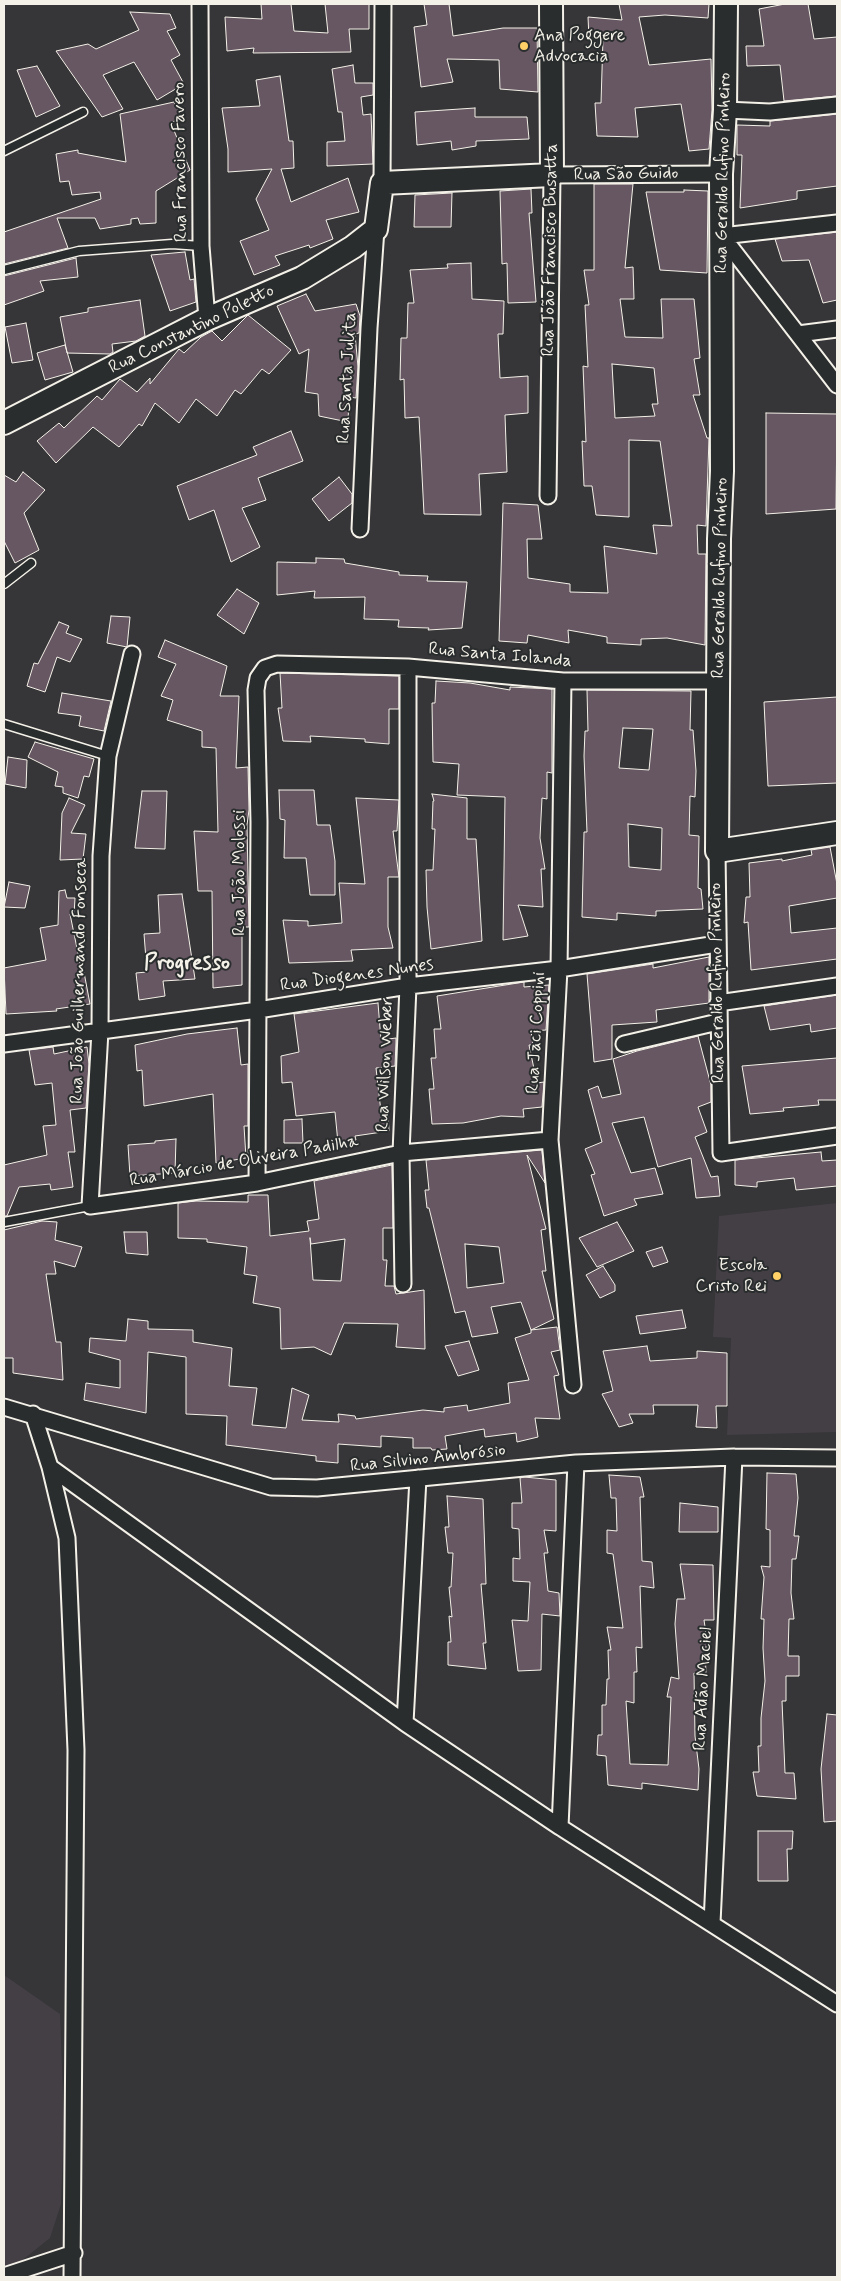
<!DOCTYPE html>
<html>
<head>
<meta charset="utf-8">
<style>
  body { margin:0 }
  #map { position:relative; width:841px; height:2281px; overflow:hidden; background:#363538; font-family:Mynerve,sans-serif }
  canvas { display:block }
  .frame { position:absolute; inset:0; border:5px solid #f4f1e8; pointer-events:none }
</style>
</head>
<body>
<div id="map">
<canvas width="841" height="2281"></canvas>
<div class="frame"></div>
</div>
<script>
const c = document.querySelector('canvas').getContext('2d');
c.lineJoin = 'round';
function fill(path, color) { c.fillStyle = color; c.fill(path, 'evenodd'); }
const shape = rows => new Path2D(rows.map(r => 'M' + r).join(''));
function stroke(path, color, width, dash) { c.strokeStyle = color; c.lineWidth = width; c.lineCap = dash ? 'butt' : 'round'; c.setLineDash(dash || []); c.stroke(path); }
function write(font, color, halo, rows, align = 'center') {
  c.font = font + ' Mynerve,sans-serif'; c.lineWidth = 4; c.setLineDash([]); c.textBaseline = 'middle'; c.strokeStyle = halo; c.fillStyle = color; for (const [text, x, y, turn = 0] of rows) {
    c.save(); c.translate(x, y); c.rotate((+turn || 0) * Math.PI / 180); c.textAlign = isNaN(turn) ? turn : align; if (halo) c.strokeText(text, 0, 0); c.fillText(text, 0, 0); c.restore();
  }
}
const built = shape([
  [837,1203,837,1432,727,1435,731,1338,713,1337,719,1216],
  [4,1975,60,2014,64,2119,61,2204,50,2238,20,2262,4,2269]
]);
const building = shape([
  [261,4,291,4,294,31,328,33,325,4,369,4,369,29,349,29,351,52,253,53,254,48,227,51,225,17,262,19,261,4],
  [424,4,449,4,453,36,503,28,537,28,538,92,500,89,499,60,447,59,453,82,421,87,414,27,427,25,424,4],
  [619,4,709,4,708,18,665,15,639,17,649,65,711,59,712,110,709,149,689,151,681,104,635,108,638,137,597,136,595,103,601,103,603,38,589,38,588,17,622,20,619,4],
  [785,4,808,4,814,39,837,37,837,96,784,101,780,65,747,66,746,46,764,46,759,9,785,4],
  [130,12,170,14,176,28,167,31,180,55,171,60,184,84,157,100,134,62,103,75,123,109,102,117,56,51,88,44,96,49,139,30,130,12],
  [353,65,355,83,373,83,373,95,361,97,363,115,371,114,373,164,327,166,327,142,345,141,342,112,338,112,332,69,353,65],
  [37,66,60,106,36,117,17,70,37,66],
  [280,76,289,141,293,141,294,168,281,169,291,202,348,178,359,212,326,220,333,239,310,248,309,245,275,256,280,265,254,275,240,241,269,230,256,199,272,169,228,172,228,149,222,108,260,106,256,80,280,76],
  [174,102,182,117,171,123,190,170,156,191,156,223,140,224,138,218,131,219,131,224,100,229,95,218,57,218,68,248,4,264,4,232,101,199,100,192,72,195,69,181,60,182,56,154,78,150,78,153,126,162,120,114,174,102],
  [475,108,475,117,527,117,529,139,476,141,476,146,452,150,451,141,417,145,415,112,475,108],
  [837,114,837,186,797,191,797,199,740,208,742,155,737,155,737,125,770,126,770,121,837,114],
  [594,184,633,184,625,268,633,267,634,299,620,299,625,337,663,338,661,299,694,299,700,358,694,359,700,395,693,395,707,438,709,438,706,526,697,525,698,554,706,554,705,645,667,638,641,639,641,645,607,643,607,637,568,630,569,643,528,635,527,643,499,641,503,503,538,505,542,539,527,539,528,578,570,584,570,592,608,593,604,546,657,554,653,525,672,526,660,441,629,440,629,517,596,515,592,486,584,486,582,441,586,442,583,366,588,367,585,305,589,305,584,270,594,270,594,184],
  [612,364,654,368,658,404,652,404,655,416,615,418,612,364],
  [531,189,532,213,529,213,536,302,508,303,507,263,502,264,500,191,531,189],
  [684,190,708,191,707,273,660,270,646,192,684,192,684,190],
  [452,193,451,227,414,227,415,195,452,193],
  [837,232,837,300,823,303,809,260,782,261,775,239,837,232],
  [185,252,190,280,194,279,196,302,170,311,151,255,185,252],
  [76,258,78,277,40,281,44,291,4,305,4,276,76,258],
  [471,263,472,299,504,301,503,334,498,334,500,378,528,376,528,413,505,415,507,472,479,474,481,515,424,514,419,417,405,418,404,379,400,380,401,338,407,338,408,303,414,303,410,270,448,268,447,264,471,263],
  [306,294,315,311,356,304,360,316,359,333,355,334,358,367,356,398,349,397,348,422,319,416,318,394,305,392,309,349,299,354,277,306,306,294],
  [140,300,145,336,136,341,112,344,113,352,110,354,67,353,60,317,88,312,88,308,140,300],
  [248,315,291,350,269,374,262,369,241,394,235,390,217,416,196,399,179,423,155,403,142,426,139,424,119,447,93,427,56,463,37,441,59,423,64,428,97,396,102,400,120,379,137,392,150,378,150,384,179,349,184,353,201,337,212,331,222,341,248,315],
  [26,323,33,360,12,363,5,327,26,323],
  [65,345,73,372,45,380,37,353,65,345],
  [766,413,837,414,836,509,766,514,766,413],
  [291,431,303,461,258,478,266,500,242,508,260,547,231,562,214,510,189,520,177,486,257,455,253,447,291,431],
  [23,472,45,490,24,513,39,550,15,563,4,541,4,475,16,482,23,472],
  [339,477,352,494,352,503,329,521,312,499,339,477],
  [316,558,344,559,345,563,399,572,399,575,428,576,427,581,467,582,462,628,428,630,429,628,398,627,399,620,364,619,365,597,314,598,315,591,277,595,277,562,316,563,316,558],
  [237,589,259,603,244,634,217,615,237,589],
  [111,616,130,617,127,647,107,643,111,616],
  [59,622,69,626,66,633,82,639,70,662,57,657,45,692,27,686,34,663,38,664,59,622],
  [165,640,227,666,220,696,239,696,236,768,248,767,249,810,247,825,249,927,242,927,242,985,213,988,212,891,198,891,194,831,218,832,216,748,202,747,202,731,167,720,173,700,161,696,176,664,158,657,165,640],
  [280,673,399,676,399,709,389,709,389,744,365,742,365,739,310,736,311,742,283,741,278,708,282,708,280,673],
  [436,681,470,683,510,690,510,687,552,689,552,773,547,772,547,799,542,798,540,838,545,869,541,869,543,907,518,905,528,936,503,940,505,797,457,795,459,764,433,762,432,703,435,703,436,681],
  [587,690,691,691,690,730,693,730,696,771,695,797,690,796,689,835,699,836,698,888,701,889,703,909,656,911,656,916,617,913,617,920,582,917,584,832,587,832,584,756,585,731,588,731,587,690],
  [623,728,653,729,649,770,619,768,623,728],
  [628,824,662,828,661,870,629,867,628,824],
  [62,693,111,701,104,731,79,726,81,716,58,713,62,693],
  [837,697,837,783,768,786,764,702,837,697],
  [35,742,94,759,89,777,84,776,78,798,63,793,63,787,55,786,58,772,28,757,35,742],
  [8,757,27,760,26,788,5,784,8,757],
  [279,790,314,790,317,825,330,825,335,861,335,895,310,895,306,858,284,858,285,820,280,819,279,790],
  [142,791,167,791,165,849,135,848,142,791],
  [432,794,467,798,467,839,476,839,482,941,431,949,427,907,426,870,433,870,435,829,432,829,433,801,434,801,432,794],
  [69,798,85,805,71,833,86,834,83,859,60,860,62,813,69,798],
  [356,798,399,800,397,831,393,831,399,877,388,877,388,927,393,948,351,950,353,961,289,963,283,920,308,921,308,926,342,923,339,883,365,884,356,798],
  [830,847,837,884,837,898,789,906,791,933,837,928,837,959,751,970,748,922,744,923,746,897,750,897,749,863,782,859,782,861,812,855,811,850,830,847],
  [9,882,30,886,25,908,4,907,9,882],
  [65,890,67,898,75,898,74,915,70,914,81,968,83,967,90,1004,56,1009,57,1011,6,1014,4,968,46,960,40,928,58,925,59,891,65,890],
  [182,894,195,979,163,981,165,996,139,1000,136,973,147,972,144,934,160,933,158,895,182,894],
  [709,957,709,1003,656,1010,657,1022,612,1025,612,1059,594,1062,587,974,653,964,653,968,709,957],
  [524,982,524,987,549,985,546,1030,531,1031,533,1045,529,1045,537,1083,544,1082,542,1107,523,1109,524,1117,501,1116,463,1123,432,1124,429,1089,434,1089,431,1058,436,1058,434,1029,441,1029,437,996,524,982],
  [837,995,837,1028,811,1032,810,1024,770,1030,764,1006,837,995],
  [378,1003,381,1040,396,1038,396,1042,395,1066,376,1068,381,1112,388,1111,389,1131,355,1136,356,1140,338,1143,335,1112,296,1116,292,1082,282,1083,281,1056,299,1052,294,1014,378,1003],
  [237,1028,241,1065,248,1064,248,1126,244,1126,246,1158,216,1163,213,1094,144,1106,142,1070,137,1071,135,1045,187,1034,237,1028],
  [698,1036,711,1085,711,1102,698,1107,707,1132,695,1137,711,1177,718,1176,720,1196,696,1198,691,1158,658,1167,644,1117,612,1123,631,1173,655,1168,663,1194,634,1199,637,1205,604,1216,591,1175,595,1174,585,1149,602,1142,588,1090,598,1086,602,1098,621,1094,613,1059,637,1051,698,1036],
  [53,1047,54,1054,87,1047,89,1064,86,1108,70,1110,75,1152,68,1152,73,1187,51,1190,50,1184,19,1187,7,1216,4,1216,4,1165,47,1155,43,1126,56,1125,52,1083,35,1085,29,1050,53,1047],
  [837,1058,837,1100,818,1100,819,1105,783,1108,784,1111,750,1114,742,1066,837,1058],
  [302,1119,303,1143,284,1143,284,1120,302,1119],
  [176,1139,175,1173,130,1176,128,1145,155,1143,155,1141,176,1139],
  [542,1150,545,1183,527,1155,546,1229,541,1230,546,1271,542,1271,554,1319,531,1330,521,1302,491,1307,498,1333,472,1337,465,1311,455,1313,429,1208,427,1208,425,1190,429,1190,426,1160,542,1150],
  [465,1244,499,1247,504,1283,467,1288,465,1244],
  [821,1152,822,1161,837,1160,837,1186,796,1190,794,1178,757,1182,757,1187,735,1185,735,1160,821,1152],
  [392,1165,393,1228,383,1228,383,1260,387,1260,385,1286,394,1286,396,1294,424,1290,425,1349,396,1347,398,1324,344,1323,331,1355,314,1347,281,1349,280,1308,253,1303,257,1276,244,1274,247,1247,207,1242,207,1239,178,1238,178,1203,196,1201,248,1202,248,1195,268,1195,270,1236,309,1231,307,1221,319,1219,314,1181,392,1165],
  [310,1238,311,1244,345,1239,341,1281,313,1280,310,1238],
  [42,1221,57,1222,55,1240,82,1247,75,1267,54,1261,56,1274,46,1274,56,1342,61,1342,63,1380,13,1373,13,1358,4,1358,4,1230,42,1221],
  [617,1222,634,1251,597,1267,579,1238,617,1222],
  [124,1232,147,1232,148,1255,126,1253,124,1232],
  [662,1247,668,1262,653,1267,646,1252,662,1247],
  [603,1266,615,1285,615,1291,600,1298,586,1275,603,1266],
  [682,1310,686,1328,640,1334,636,1316,682,1310],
  [128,1319,148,1321,148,1329,193,1330,193,1342,232,1348,229,1386,257,1388,252,1425,286,1428,292,1388,309,1395,302,1420,339,1422,338,1414,355,1416,356,1419,423,1410,444,1412,444,1408,467,1405,468,1411,510,1403,508,1383,529,1380,515,1338,531,1333,531,1330,557,1327,560,1350,551,1352,559,1375,554,1376,560,1419,535,1418,538,1437,517,1442,516,1433,485,1437,484,1429,445,1436,447,1449,432,1450,431,1448,413,1448,413,1438,381,1436,381,1447,338,1444,338,1463,316,1461,316,1456,226,1445,227,1416,186,1414,186,1357,148,1352,146,1413,84,1400,86,1383,120,1388,120,1360,89,1352,90,1338,126,1341,128,1319],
  [469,1341,479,1370,458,1376,445,1346,469,1341],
  [647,1346,650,1361,697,1358,697,1351,727,1353,727,1406,716,1406,717,1428,696,1427,698,1405,653,1405,654,1414,629,1414,633,1423,619,1427,602,1394,613,1391,603,1351,647,1346],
  [767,1473,796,1474,798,1498,794,1536,799,1536,796,1559,792,1559,791,1593,794,1619,789,1619,788,1656,799,1656,799,1676,786,1676,786,1701,782,1701,785,1773,794,1773,796,1799,757,1796,753,1772,759,1772,758,1746,761,1746,761,1718,765,1681,763,1648,764,1619,761,1619,764,1577,761,1566,770,1567,770,1530,766,1529,767,1473],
  [609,1475,640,1477,644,1497,640,1497,642,1561,652,1562,654,1588,640,1586,642,1648,636,1647,637,1672,634,1672,634,1703,626,1701,630,1764,668,1765,671,1697,667,1697,671,1677,679,1679,675,1624,677,1599,685,1599,680,1564,713,1565,714,1620,704,1620,708,1647,705,1647,706,1674,694,1673,695,1736,699,1769,698,1790,642,1783,642,1789,608,1785,606,1756,597,1755,598,1735,602,1735,602,1705,606,1705,607,1679,609,1679,608,1650,611,1650,607,1627,623,1628,613,1554,607,1553,607,1530,617,1531,616,1498,611,1498,609,1475],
  [524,1477,556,1480,556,1531,544,1530,548,1553,544,1553,548,1591,559,1593,560,1616,542,1614,541,1670,518,1671,512,1620,528,1621,530,1582,513,1581,513,1558,520,1559,519,1529,512,1528,512,1503,522,1503,520,1478,524,1477],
  [447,1496,483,1499,486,1584,481,1584,486,1643,483,1643,486,1669,448,1665,448,1642,451,1642,449,1616,452,1617,449,1587,451,1587,453,1553,448,1553,445,1527,449,1527,447,1496],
  [680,1503,718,1507,718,1532,679,1532,680,1503],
  [827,1714,837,1715,837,1821,824,1822,821,1769,827,1714],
  [758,1831,793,1831,792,1849,787,1849,788,1881,758,1881,758,1831]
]);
const lane = shape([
  [4,151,83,112],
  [4,270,79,251,172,244,201,246],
  [4,584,31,563],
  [4,724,108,756],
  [4,1222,90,1206]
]);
const street = shape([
  [200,4,201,246,207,319],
  [725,110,770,112,837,105],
  [382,183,383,4],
  [722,236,837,385],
  [722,236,837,223],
  [798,334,837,329],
  [548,496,552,175,721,174],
  [360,529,369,328,376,229],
  [132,654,108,756,101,856,100,1031,90,1206,257,1183,401,1153,550,1140],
  [563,681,559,969,550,1140,573,1385],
  [717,851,721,1153,837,1136],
  [718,1003,837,986],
  [4,1044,258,1010,408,986,559,969,717,944],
  [624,1044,718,1022],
  [257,1183,259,822,256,690,258,678,265,668,277,664,408,667,563,681,720,681],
  [403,1284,401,1153,408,986,408,667],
  [4,1407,271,1487,317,1488,576,1463,734,1457,837,1458],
  [33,1414,50,1467,67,1538,76,1750,72,2277],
  [50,1467,405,1723,560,1827,837,2004],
  [405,1723,418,1478],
  [560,1827,576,1463],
  [712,1923,734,1457],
  [4,2276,74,2253]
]);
const secondary = shape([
  [726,4,725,110,721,174,722,471,719,539,717,851,837,833],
  [4,423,207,319,302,278,353,247,376,229,382,183,552,175,551,4]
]);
const markers = [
  [524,46,5,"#ffd166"],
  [777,1276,5,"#ffd166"]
];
const poiNames = [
  ["Ana Poggere",534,36],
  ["Advocacia",534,57],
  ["Escola",767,1266,"right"],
  ["Cristo Rei",767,1287,"right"]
];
const streetNames = [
  ["Rua Francisco Favero",181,162,-91],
  ["Rua Geraldo Rufino Pinheiro",724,173,-89],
  ["Rua São Guido",626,175,-1],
  ["Rua João Francisco Busatta",551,250,-89],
  ["Rua Constantino Poletto",192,330,-26],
  ["Rua Santa Julita",348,378,-87],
  ["Rua Geraldo Rufino Pinheiro",721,578,-89],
  ["Rua Santa Iolanda",500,656,5],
  ["Rua João Molossi",240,873,-90],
  ["Rua Diogenes Nunes",357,976,-8],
  ["Rua João Guilhermando Fonseca",80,981,-89],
  ["Rua Geraldo Rufino Pinheiro",718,983,-91],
  ["Rua Jaci Coppini",537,1033,-87],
  ["Rua Wilson Weber",386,1065,-88],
  ["Rua Márcio de Oliveira Padilha",244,1162,-10],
  ["Rua Silvino Ambrósio",428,1459,-6],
  ["Rua Adão Maciel",704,1689,-87]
];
const districtNames = [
  ["Progresso",187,964]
];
fill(built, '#443f45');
fill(building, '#665762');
stroke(building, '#f4f1e8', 1);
stroke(lane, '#f4f1e8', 11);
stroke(street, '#f4f1e8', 19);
stroke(secondary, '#f4f1e8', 26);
stroke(lane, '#2a2d2e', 8);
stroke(street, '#2a2d2e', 15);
stroke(secondary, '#2a2d2e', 22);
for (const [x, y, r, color] of markers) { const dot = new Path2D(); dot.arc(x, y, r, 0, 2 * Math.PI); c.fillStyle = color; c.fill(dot); stroke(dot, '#2a2d2e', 2); }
write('18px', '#f4f1e8', '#2a2d2e', poiNames, 'left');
write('18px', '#f4f1e8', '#2a2d2e', streetNames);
write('bold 22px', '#f4f1e8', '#2a2d2e', districtNames);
</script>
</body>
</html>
